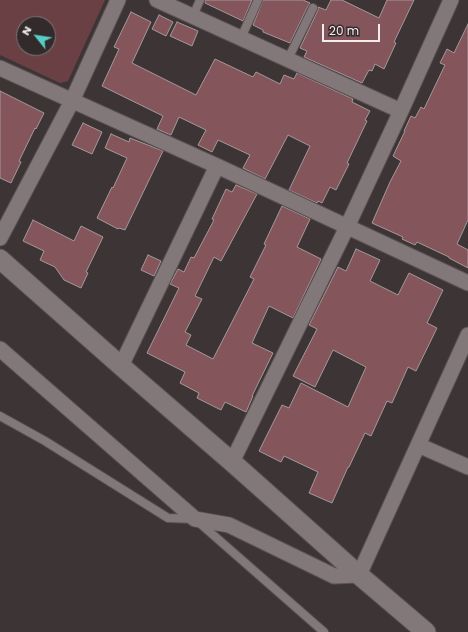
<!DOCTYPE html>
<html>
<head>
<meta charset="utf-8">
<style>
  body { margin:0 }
  #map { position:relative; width:468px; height:632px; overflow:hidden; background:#3d3435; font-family:Poppins,sans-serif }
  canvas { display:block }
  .north { position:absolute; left:16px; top:16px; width:40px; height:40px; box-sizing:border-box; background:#332a2b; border:1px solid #7f7879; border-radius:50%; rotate:300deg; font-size:11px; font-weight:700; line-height:16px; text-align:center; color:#f2eced }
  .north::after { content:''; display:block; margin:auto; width:14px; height:18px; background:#56cec4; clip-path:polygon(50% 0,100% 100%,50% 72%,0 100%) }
  .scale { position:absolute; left:322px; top:24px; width:58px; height:18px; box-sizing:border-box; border:2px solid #f2eced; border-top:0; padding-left:5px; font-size:12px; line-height:14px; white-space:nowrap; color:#f2eced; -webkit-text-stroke:3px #332a2b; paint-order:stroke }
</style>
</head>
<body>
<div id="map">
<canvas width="468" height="632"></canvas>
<div class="north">N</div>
<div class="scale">20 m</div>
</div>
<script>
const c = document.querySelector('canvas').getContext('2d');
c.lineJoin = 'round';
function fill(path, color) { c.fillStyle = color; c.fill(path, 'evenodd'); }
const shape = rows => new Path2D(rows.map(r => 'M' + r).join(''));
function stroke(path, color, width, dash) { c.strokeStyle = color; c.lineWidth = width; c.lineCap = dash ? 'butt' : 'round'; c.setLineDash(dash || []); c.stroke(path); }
const green = shape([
  [0,0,105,0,68,81,60,83,0,55],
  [24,24,48,24,48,48,24,48]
]);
const building = shape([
  [205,0,252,0,243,21,205,3,205,0],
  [263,0,303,0,310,3,308,6,290,43,263,32,263,30,253,25,263,0],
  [331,0,342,0,379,18,387,0,414,0,394,42,396,43,384,69,375,64,372,71,369,70,362,83,304,57,307,51,300,48,318,10,318,7,326,10,331,0],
  [131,12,151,22,132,63,196,95,215,59,253,77,256,72,280,84,284,75,294,79,297,73,353,99,352,102,370,111,365,120,367,121,347,163,349,164,336,190,330,187,322,203,318,201,317,203,289,190,310,146,288,135,265,179,243,168,250,155,218,140,212,152,198,145,206,130,179,117,171,135,157,129,163,116,102,86,119,49,114,47,131,12],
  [159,15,173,22,166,36,152,29,159,15],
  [177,22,198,31,192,46,170,36,177,22],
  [468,24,468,220,457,244,468,250,468,268,449,258,449,257,417,242,415,245,402,239,403,237,372,223,390,182,401,161,393,156,405,131,404,131,411,116,415,118,421,107,424,109,445,65,440,63,447,49,454,53,468,24],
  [0,91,44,113,36,129,35,128,19,161,21,162,11,183,0,178,0,91],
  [83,123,102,132,92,154,72,145,83,123],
  [111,134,129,142,130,138,163,151,125,230,119,228,118,229,97,218,112,187,113,188,127,158,105,148,111,134],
  [236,185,257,194,221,261,214,257,195,296,202,299,185,332,191,335,186,345,213,359,254,279,250,277,266,245,264,244,282,206,310,219,297,247,321,259,293,318,269,306,252,343,273,353,252,396,253,396,246,412,225,402,221,410,197,398,199,393,180,383,185,372,147,353,179,288,170,284,178,269,184,272,191,257,194,258,214,220,212,219,226,189,232,192,236,185],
  [33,220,74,241,81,226,103,237,86,272,88,273,81,288,64,280,55,267,40,260,44,251,23,241,33,220],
  [356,249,380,260,370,281,398,295,409,273,443,290,427,323,437,328,416,371,408,367,392,403,387,401,371,436,365,433,349,467,348,467,332,503,309,493,318,472,284,456,281,462,259,451,282,405,289,408,301,383,348,407,366,367,333,350,315,387,293,376,317,329,309,325,338,267,346,271,356,249],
  [148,255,161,261,154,276,141,270,148,255]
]);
const service = shape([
  [193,16,200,0],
  [241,38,258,0],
  [288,59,313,8],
  [0,416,45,441,168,518,195,519,324,632]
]);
const minor = shape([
  [157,0,401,111],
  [0,68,217,166,468,283],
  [0,238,72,101,118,0],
  [0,349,195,519,229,525,334,576,359,575,468,335],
  [121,366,217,166],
  [418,445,468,467],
  [232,462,347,227,401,111,451,0]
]);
const tertiary = shape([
  [0,259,121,366,232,462,359,575,426,632]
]);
fill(green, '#6a4045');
fill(building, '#84555b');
stroke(building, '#a4999a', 1);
stroke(service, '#5a5152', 10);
stroke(minor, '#5a5152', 17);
stroke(tertiary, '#5a5152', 21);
stroke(service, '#837879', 8);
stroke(minor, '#837879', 15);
stroke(tertiary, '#837879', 19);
</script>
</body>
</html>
